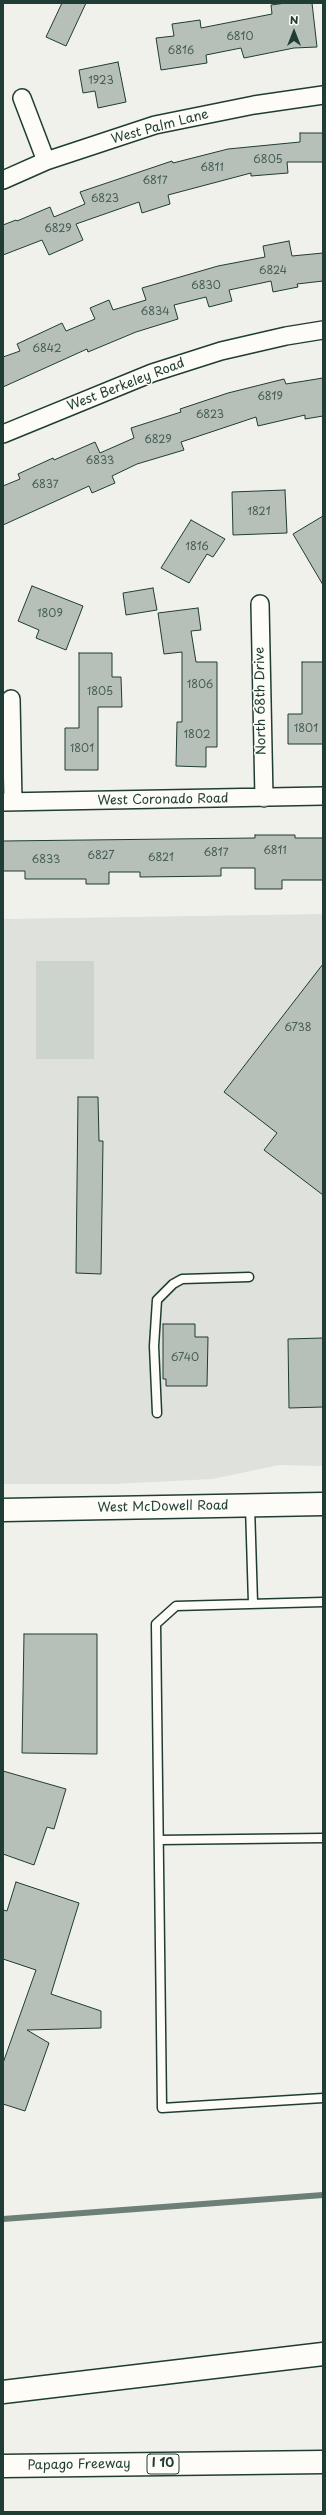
<!DOCTYPE html>
<html>
<head>
<meta charset="utf-8">
<style>
  body { margin:0 }
  #map { position:relative; width:326px; height:2515px; overflow:hidden; background:#f0f1eb; font-family:"Playpen Sans",sans-serif }
  canvas { display:block }
  .frame { position:absolute; inset:0; border:4px solid #1f3d34; pointer-events:none }
  .north { position:absolute; left:274px; top:12px; width:40px; height:40px; -webkit-text-stroke:3px #fdfcf7; paint-order:stroke; rotate:0deg; font-size:11px; font-weight:700; line-height:16px; text-align:center; color:#1f3d34 }
  .north::after { content:''; display:block; margin:auto; width:14px; height:18px; background:#1f3d34; clip-path:polygon(50% 0,100% 100%,50% 72%,0 100%) }
</style>
</head>
<body>
<div id="map">
<canvas width="326" height="2515"></canvas>
<div class="frame"></div>
<div class="north">N</div>
</div>
<script>
const c = document.querySelector('canvas').getContext('2d');
c.lineJoin = 'round';
function fill(path, color) { c.fillStyle = color; c.fill(path, 'evenodd'); }
const shape = rows => new Path2D(rows.map(r => 'M' + r).join(''));
function stroke(path, color, width, dash) { c.strokeStyle = color; c.lineWidth = width; c.lineCap = dash ? 'butt' : 'round'; c.setLineDash(dash || []); c.stroke(path); }
function write(font, color, halo, rows, align = 'center') {
  c.font = font + ' "Playpen Sans",sans-serif'; c.lineWidth = 3; c.setLineDash([]); c.textBaseline = 'middle'; c.strokeStyle = halo; c.fillStyle = color; for (const [text, x, y, turn = 0] of rows) {
    c.save(); c.translate(x, y); c.rotate((+turn || 0) * Math.PI / 180); c.textAlign = isNaN(turn) ? turn : align; if (halo) c.strokeText(text, 0, 0); c.fillText(text, 0, 0); c.restore();
  }
}
const built = shape([
  [323,914,323,1466,279,1465,213,1479,113,1484,3,1484,3,919]
]);
const green = shape([
  [36,961,94,961,94,1059,36,1059]
]);
const stream = shape([
  [3,2219,323,2195]
]);
const building = shape([
  [62,3,86,3,66,46,46,37,62,3],
  [286,3,312,3,317,47,294,48,244,58,241,48,206,55,207,63,161,70,156,38,174,36,172,24,200,20,201,28,272,14,271,5,286,3],
  [118,62,126,102,98,108,95,91,83,93,79,70,118,62],
  [300,133,323,133,323,162,287,162,288,173,251,176,251,173,168,195,170,204,142,213,139,202,76,224,83,240,49,255,42,240,3,255,3,225,16,220,17,221,50,207,54,217,85,204,80,192,172,161,173,163,228,149,300,142,300,133],
  [289,241,292,256,323,253,323,281,297,284,298,287,273,292,271,281,229,290,232,301,209,307,206,297,174,305,178,319,136,332,88,352,87,349,3,387,3,357,20,351,17,344,62,323,66,331,95,319,90,308,109,300,113,310,146,300,142,288,218,266,265,257,263,246,289,241],
  [323,378,323,416,305,419,305,415,258,426,256,417,181,442,184,450,137,464,112,476,115,483,92,493,89,486,3,525,3,486,20,479,18,474,53,458,54,460,95,442,100,453,134,438,131,428,181,412,180,409,228,393,284,379,286,384,323,378],
  [285,490,287,533,233,535,232,492,285,490],
  [323,516,323,585,293,534,323,516],
  [191,520,225,539,213,557,207,554,189,583,161,568,191,520],
  [32,586,83,606,66,650,36,638,39,630,18,621,32,586],
  [153,588,157,610,126,615,123,593,153,588],
  [198,608,201,630,191,631,196,662,217,662,217,747,206,747,206,767,176,766,177,722,182,722,182,652,164,654,158,613,198,608],
  [79,653,112,653,112,677,121,677,122,707,98,707,98,770,65,770,65,728,79,728,79,653],
  [302,662,323,662,323,744,288,744,288,714,302,714,302,662],
  [255,835,295,835,295,838,323,838,323,880,282,880,282,889,255,889,255,868,221,868,221,876,140,877,140,872,109,872,109,884,86,884,86,879,25,879,25,871,3,871,3,841,255,838,255,835],
  [323,964,323,1195,264,1150,277,1133,224,1092,323,964],
  [78,1097,98,1097,99,1141,103,1141,101,1274,76,1273,78,1097],
  [163,1324,195,1324,195,1337,208,1337,207,1386,166,1386,166,1379,163,1379,163,1324],
  [323,1338,323,1407,289,1408,288,1339,323,1338],
  [24,1634,97,1634,97,1754,22,1753,24,1634],
  [3,1771,66,1789,54,1829,47,1827,34,1865,3,1854,3,1771],
  [16,1882,79,1903,51,1994,101,2011,101,2028,27,2030,49,2043,25,2111,3,2104,3,2063,36,1970,3,1959,3,1910,7,1911,16,1882]
]);
const lane = shape([
  [157,1413,154,1346,157,1300,173,1284,182,1279,249,1277],
  [250,1506,253,1603],
  [323,1602,176,1606,156,1624,162,2108,323,2098],
  [159,1840,323,1838]
]);
const street = shape([
  [22,98,46,161],
  [3,180,46,161,155,125,254,105,323,95],
  [3,434,152,373,221,351,286,336,323,330],
  [260,604,264,798],
  [11,699,13,802],
  [3,802,323,796]
]);
const primary = shape([
  [3,1510,323,1504]
]);
const highway = shape([
  [3,2392,323,2354],
  [3,2466,323,2462]
]);
const numberNames = [
  ["6810",240,37],
  ["6816",181,51],
  ["1923",101,81],
  ["6805",268,160],
  ["6811",212,168],
  ["6817",155,181],
  ["6823",105,199],
  ["6829",58,229],
  ["6824",273,271],
  ["6830",206,286],
  ["6834",155,312],
  ["6842",47,349],
  ["6819",270,397],
  ["6823",210,415],
  ["6829",158,440],
  ["6833",100,461],
  ["6837",45,485],
  ["1821",259,512],
  ["1816",197,547],
  ["1809",50,614],
  ["1806",200,685],
  ["1805",100,692],
  ["1801",306,729],
  ["1802",197,735],
  ["1801",82,749],
  ["6811",275,851],
  ["6817",216,853],
  ["6827",101,856],
  ["6821",161,858],
  ["6833",46,860],
  ["6738",298,1028],
  ["6740",185,1358]
];
const shields = [
  [163,2464,32]
];
const shieldNames = [
  ["I 10",163,2464]
];
const streetNames = [
  ["West Palm Lane",160,127,-15],
  ["West Berkeley Road",126,385,-21],
  ["North 68th Drive",261,701,-91],
  ["West Coronado Road",163,800,-1],
  ["West McDowell Road",163,1507,-1],
  ["Papago Freeway",79,2465,-1]
];
fill(built, '#dfe2dc');
fill(green, '#cdd3cd');
stroke(stream, '#6c8077', 6);
fill(building, '#b6bfb8');
stroke(building, '#1f3d34', 1);
stroke(lane, '#1f3d34', 11);
stroke(street, '#1f3d34', 20);
stroke(primary, '#1f3d34', 25);
stroke(highway, '#1f3d34', 25);
stroke(lane, '#fdfcf7', 8);
stroke(street, '#fdfcf7', 17);
stroke(primary, '#fdfcf7', 22);
stroke(highway, '#fdfcf7', 22);
write('11px', '#455e55', null, numberNames);
for (const [x, y, w] of shields) { const box = new Path2D(); box.roundRect(x - w / 2, y - 10, w, 20, 3); c.fillStyle = '#fdfcf7'; c.fill(box); stroke(box, '#1f3d34', 1); }
write('bold 12px', '#1f3d34', null, shieldNames);
write('13px', '#1f3d34', '#fdfcf7', streetNames);
</script>
</body>
</html>
